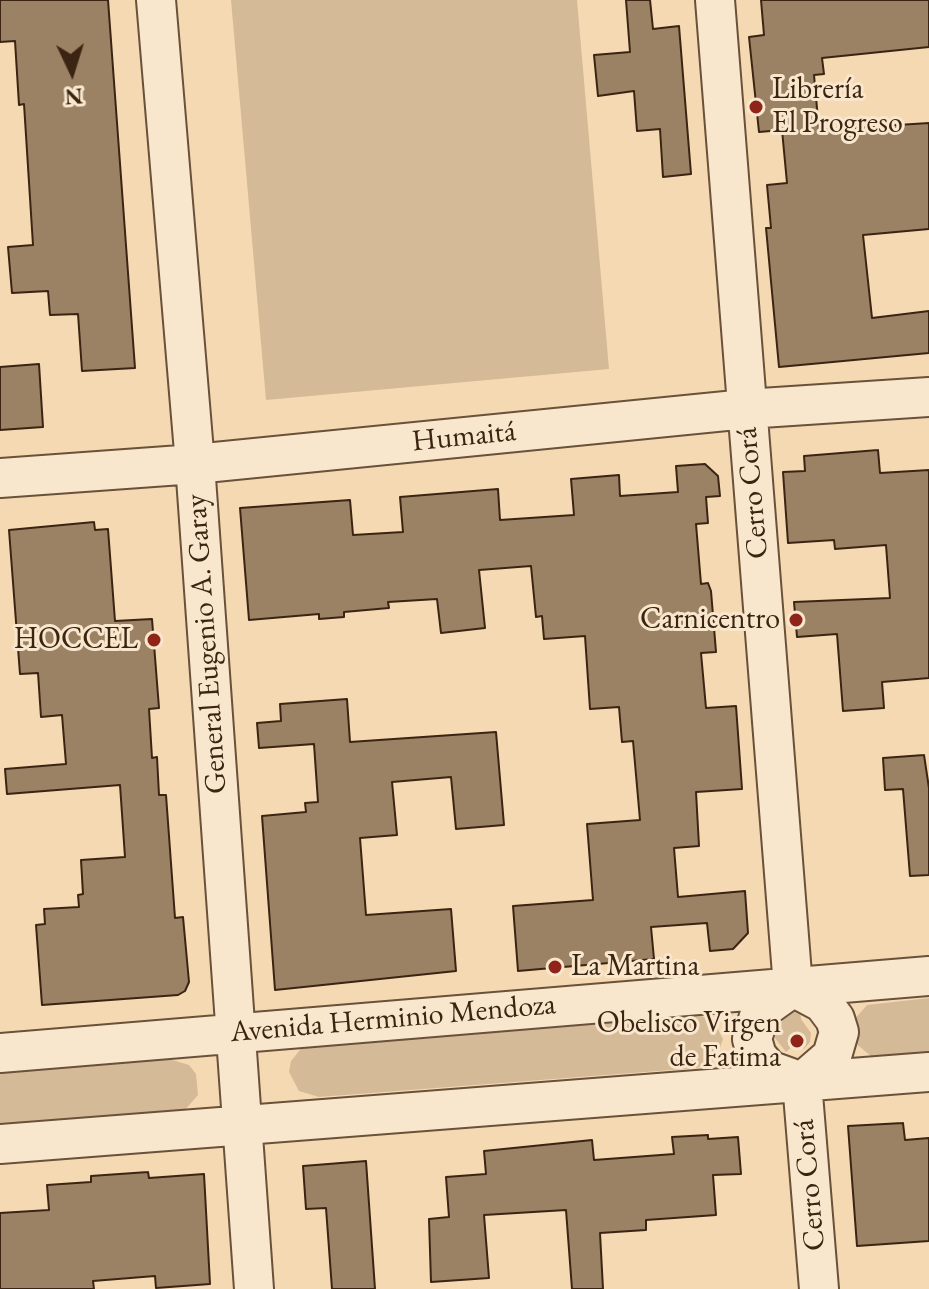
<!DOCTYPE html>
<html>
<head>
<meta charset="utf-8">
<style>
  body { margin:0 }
  #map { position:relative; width:929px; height:1289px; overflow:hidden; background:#f4d9b2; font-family:"EB Garamond",serif }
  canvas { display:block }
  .north { position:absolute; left:32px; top:32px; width:80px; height:80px; -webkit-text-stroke:6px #f8e6cd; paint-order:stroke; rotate:176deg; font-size:22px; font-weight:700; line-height:32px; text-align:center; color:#3b2412 }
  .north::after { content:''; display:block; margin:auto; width:28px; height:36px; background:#3b2412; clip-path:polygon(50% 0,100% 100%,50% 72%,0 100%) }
</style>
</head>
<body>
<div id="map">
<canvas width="929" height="1289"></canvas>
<div class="north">N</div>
</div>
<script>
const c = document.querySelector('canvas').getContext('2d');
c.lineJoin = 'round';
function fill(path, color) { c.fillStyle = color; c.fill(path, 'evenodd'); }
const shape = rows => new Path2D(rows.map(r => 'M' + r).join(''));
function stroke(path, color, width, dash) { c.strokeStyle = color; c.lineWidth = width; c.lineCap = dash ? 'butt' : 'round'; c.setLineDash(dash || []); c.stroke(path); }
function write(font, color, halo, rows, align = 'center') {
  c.font = font + ' "EB Garamond",serif'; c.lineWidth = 6; c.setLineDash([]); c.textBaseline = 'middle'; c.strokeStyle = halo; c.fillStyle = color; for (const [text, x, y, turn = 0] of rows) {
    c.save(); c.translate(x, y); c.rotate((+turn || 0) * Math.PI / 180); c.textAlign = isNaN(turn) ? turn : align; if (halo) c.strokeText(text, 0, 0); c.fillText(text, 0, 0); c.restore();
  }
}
const green = shape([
  [231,0,577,0,609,369,266,400],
  [929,998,929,1053,871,1056,854,1042,853,1021,867,1005],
  [800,1008,801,1019,811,1033,810,1042,804,1049,797,1042,786,1052,775,1038,776,1028,783,1020,782,1009],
  [692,1013,713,1020,723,1039,716,1059,697,1068,319,1097,299,1091,289,1072,291,1061,304,1045],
  [169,1059,189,1065,196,1074,198,1095,184,1111,0,1128,0,1072]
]);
const building = shape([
  [0,0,108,0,135,368,82,371,78,314,50,315,48,291,12,293,8,247,33,245,24,104,19,105,15,41,0,42,0,0],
  [626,0,650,0,653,29,679,26,691,174,663,177,660,129,637,131,634,91,598,96,594,55,630,52,626,0],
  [761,0,929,0,929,47,822,58,824,74,814,75,819,130,929,123,929,229,863,235,872,318,929,311,929,353,779,367,766,228,771,228,767,185,787,183,782,130,759,132,749,37,764,35,761,0],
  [39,364,43,427,0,430,0,367,39,364],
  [878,450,880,473,929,470,929,678,882,682,884,708,843,711,837,634,797,637,794,602,890,598,886,545,835,549,834,540,788,543,783,472,805,471,804,456,878,450],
  [705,464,718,476,720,496,706,497,708,523,696,524,701,584,708,583,711,591,716,652,701,653,706,708,736,706,742,789,696,792,699,846,674,848,678,897,745,891,748,933,733,949,710,951,707,923,651,927,654,959,518,971,513,906,593,900,587,824,640,820,633,741,622,742,619,707,590,709,585,636,544,639,542,616,536,617,531,566,479,570,485,628,441,633,437,599,388,602,389,608,344,612,344,617,319,619,319,614,249,620,240,508,350,500,353,535,403,532,400,497,498,489,500,520,574,515,571,479,619,475,620,496,678,492,676,466,705,464],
  [94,522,95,530,108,529,115,621,152,619,159,708,149,709,152,758,157,757,159,795,166,795,175,918,183,917,189,982,185,991,178,995,42,1005,36,925,45,924,44,909,79,907,78,895,83,894,81,860,125,857,120,785,7,794,5,769,66,764,62,715,41,717,38,673,20,674,9,530,94,522],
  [347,699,350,742,496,732,504,825,456,829,451,777,392,782,397,835,360,838,366,915,451,909,456,971,275,990,262,816,306,812,305,803,318,802,314,744,259,748,257,723,281,721,280,704,347,699],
  [924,755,929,788,929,875,910,876,903,789,885,790,883,758,924,755],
  [903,1123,905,1140,929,1138,929,1241,857,1246,848,1126,903,1123],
  [708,1135,708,1139,738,1137,741,1174,713,1175,716,1215,646,1220,646,1230,600,1233,603,1289,572,1289,566,1210,484,1215,489,1278,431,1282,429,1219,449,1217,446,1177,486,1174,484,1151,592,1140,594,1160,674,1154,672,1137,708,1135],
  [366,1161,375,1289,332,1289,326,1208,306,1209,303,1166,366,1161],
  [148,1172,149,1178,204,1174,210,1284,156,1288,155,1276,93,1281,94,1289,0,1289,0,1213,49,1210,47,1185,91,1182,91,1176,148,1172]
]);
const minor = shape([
  [156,0,195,464,254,1289],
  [715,0,793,987],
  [0,478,195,464,746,409,929,397],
  [793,987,823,1003,835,1019,839,1032,832,1056,802,1082,769,1070,757,1056,752,1039,761,1010,793,987],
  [0,1053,929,976],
  [802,1082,819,1289],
  [0,1144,929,1072]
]);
const markers = [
  [756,107,8,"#8f2418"],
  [796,620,8,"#8f2418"],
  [154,640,8,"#8f2418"],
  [555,967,8,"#8f2418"],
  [797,1041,8,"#8f2418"]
];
const poiNames = [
  ["Librería",772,90,"left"],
  ["El Progreso",772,124,"left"],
  ["Carnicentro",780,620],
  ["HOCCEL",138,640],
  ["La Martina",571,967,"left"],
  ["Obelisco Virgen",781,1024],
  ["de Fatima",781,1058]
];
const streetNames = [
  ["Humaitá",464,437,-6],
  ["Cerro Corá",753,493,-95],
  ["General Eugenio A. Garay",207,644,-94],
  ["Avenida Herminio Mendoza",393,1019,-5],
  ["Cerro Corá",810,1185,-95]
];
fill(green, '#d5ba97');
fill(building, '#9b8265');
stroke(building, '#3b2412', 2);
stroke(minor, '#69513a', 42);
stroke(minor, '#f8e6cd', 38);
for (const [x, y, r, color] of markers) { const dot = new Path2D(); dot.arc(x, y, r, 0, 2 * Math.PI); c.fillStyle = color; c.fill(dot); stroke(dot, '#f8e6cd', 3); }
write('30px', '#3b2412', '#f8e6cd', poiNames, 'right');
write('30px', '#3b2412', '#f8e6cd', streetNames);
</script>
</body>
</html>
